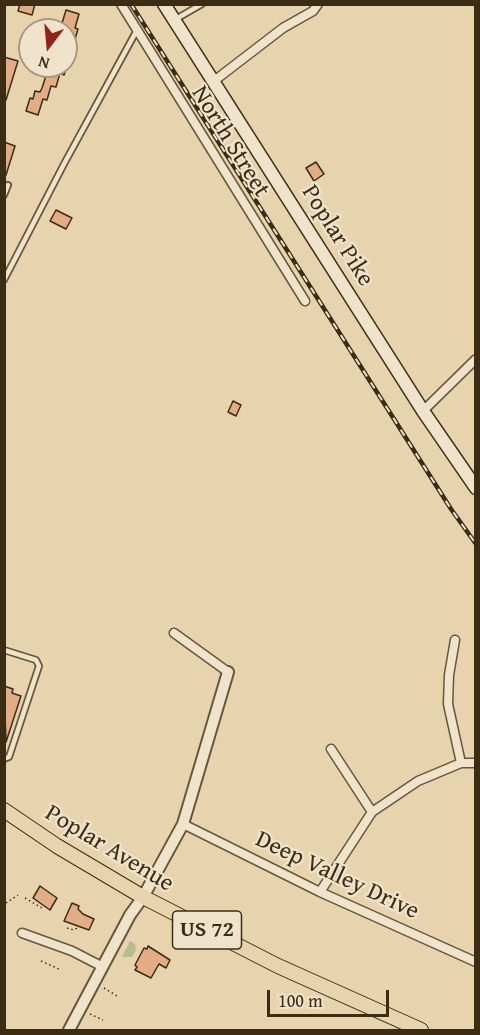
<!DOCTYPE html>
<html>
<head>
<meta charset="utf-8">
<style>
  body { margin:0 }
  #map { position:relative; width:480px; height:1035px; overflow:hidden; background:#e7d4af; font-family:"Gentium Book Plus",serif }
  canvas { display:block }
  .frame { position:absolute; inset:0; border:6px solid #3d2c14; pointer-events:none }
  .north { position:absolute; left:18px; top:18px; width:60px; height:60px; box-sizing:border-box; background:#efe3cb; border:2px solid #a89a82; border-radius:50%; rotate:196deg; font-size:16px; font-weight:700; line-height:24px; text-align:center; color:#3d2c14 }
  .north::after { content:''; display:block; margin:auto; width:21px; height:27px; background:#8f2418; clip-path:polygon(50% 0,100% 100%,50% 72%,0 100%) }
  .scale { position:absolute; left:267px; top:990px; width:122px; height:27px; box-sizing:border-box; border:3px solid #3d2c14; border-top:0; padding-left:8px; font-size:18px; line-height:21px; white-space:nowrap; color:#3d2c14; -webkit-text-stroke:4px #efe3cb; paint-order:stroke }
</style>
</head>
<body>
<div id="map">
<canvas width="480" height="1035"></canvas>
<div class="frame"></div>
<div class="north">N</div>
<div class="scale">100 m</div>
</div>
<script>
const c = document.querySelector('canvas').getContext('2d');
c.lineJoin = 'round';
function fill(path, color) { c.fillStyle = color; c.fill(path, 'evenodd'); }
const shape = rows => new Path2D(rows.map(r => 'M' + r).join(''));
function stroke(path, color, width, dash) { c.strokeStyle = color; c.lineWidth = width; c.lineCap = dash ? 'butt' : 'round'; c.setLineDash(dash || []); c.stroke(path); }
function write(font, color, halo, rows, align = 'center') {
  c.font = font + ' "Gentium Book Plus",serif'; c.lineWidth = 4.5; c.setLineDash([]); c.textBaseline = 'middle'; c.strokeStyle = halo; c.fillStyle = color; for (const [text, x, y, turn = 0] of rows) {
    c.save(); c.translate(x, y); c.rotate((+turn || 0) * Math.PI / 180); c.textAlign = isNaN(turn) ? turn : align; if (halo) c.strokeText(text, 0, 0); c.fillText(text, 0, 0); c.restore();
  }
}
const green = shape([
  [130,941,135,944,136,950,132,957,122,957]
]);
const building = shape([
  [20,4,35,4,32,15,18,11,20,4],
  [66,10,79,14,75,28,78,29,68,63,66,62,66,30,60,30,66,10],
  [4,57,18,61,6,100,4,100,4,57],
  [49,66,67,66,64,75,60,73,56,87,51,86,47,100,43,99,38,115,26,111,30,98,33,99,35,91,40,92,42,88,49,66],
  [4,142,15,146,6,175,4,175,4,142],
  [316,162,324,174,314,181,306,168,316,162],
  [56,210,72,218,66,229,50,221,56,210],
  [233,401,241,405,236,416,228,412,233,401],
  [4,686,13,689,12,693,21,696,6,742,4,686],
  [40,886,57,898,50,910,33,898,40,886],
  [72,903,79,906,78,909,83,914,94,919,89,930,64,921,72,903],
  [148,946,170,960,166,968,159,964,151,978,135,970,137,967,135,965,144,948,147,949,148,946]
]);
const path = shape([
  [25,898,42,908],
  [6,903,18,895],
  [67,928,74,930,77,928],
  [41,961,61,970],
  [104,988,117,996],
  [90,1014,103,1020]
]);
const service = shape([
  [176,19,202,4],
  [4,195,8,185],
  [4,280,64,164,137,30],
  [4,650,36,660,39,666,9,757,4,759]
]);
const minor = shape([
  [121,4,305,301],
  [214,81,283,28,313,11,318,4],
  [423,411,476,359],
  [174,633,228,672],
  [455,640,449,675,448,704,461,763],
  [331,749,372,812],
  [183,824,320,892,476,962],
  [320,892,372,812,418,781,461,763,476,763],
  [22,933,72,951,103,967]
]);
const tertiary = shape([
  [69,1030,130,915,143,897,183,824,228,672]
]);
const secondary = shape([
  [164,4,423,411,476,488]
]);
const primary = shape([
  [4,810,57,846,143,897,278,966,421,1030]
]);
const rail = shape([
  [131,4,451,509,476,544]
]);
const shields = [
  [207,930,69]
];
const shieldNames = [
  ["US 72",207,930]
];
const streetNames = [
  ["North Street",230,142,58],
  ["Poplar Pike",337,236,58],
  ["Poplar Avenue",109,849,31],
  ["Deep Valley Drive",337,876,25]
];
fill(green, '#b4bd8c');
fill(building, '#e2ac84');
stroke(building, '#3d2c14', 1.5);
stroke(service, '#68563b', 8);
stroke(minor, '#68563b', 11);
stroke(tertiary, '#68563b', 14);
stroke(secondary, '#3d2c14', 15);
stroke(primary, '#3d2c14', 16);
stroke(path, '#3d2c14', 1.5, [1.5, 3]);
stroke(service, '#efe3cb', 4.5);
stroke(minor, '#efe3cb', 8);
stroke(tertiary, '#efe3cb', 10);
stroke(secondary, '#efe3cb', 12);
stroke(primary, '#e7d4af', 14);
stroke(rail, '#3d2c14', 4.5);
stroke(rail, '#efe3cb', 2, [7]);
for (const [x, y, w] of shields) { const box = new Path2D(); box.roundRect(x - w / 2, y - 19, w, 38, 4.5); c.fillStyle = '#efe3cb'; c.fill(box); stroke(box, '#3d2c14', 1.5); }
write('bold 22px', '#3d2c14', null, shieldNames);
write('24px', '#3d2c14', '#efe3cb', streetNames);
</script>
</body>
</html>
